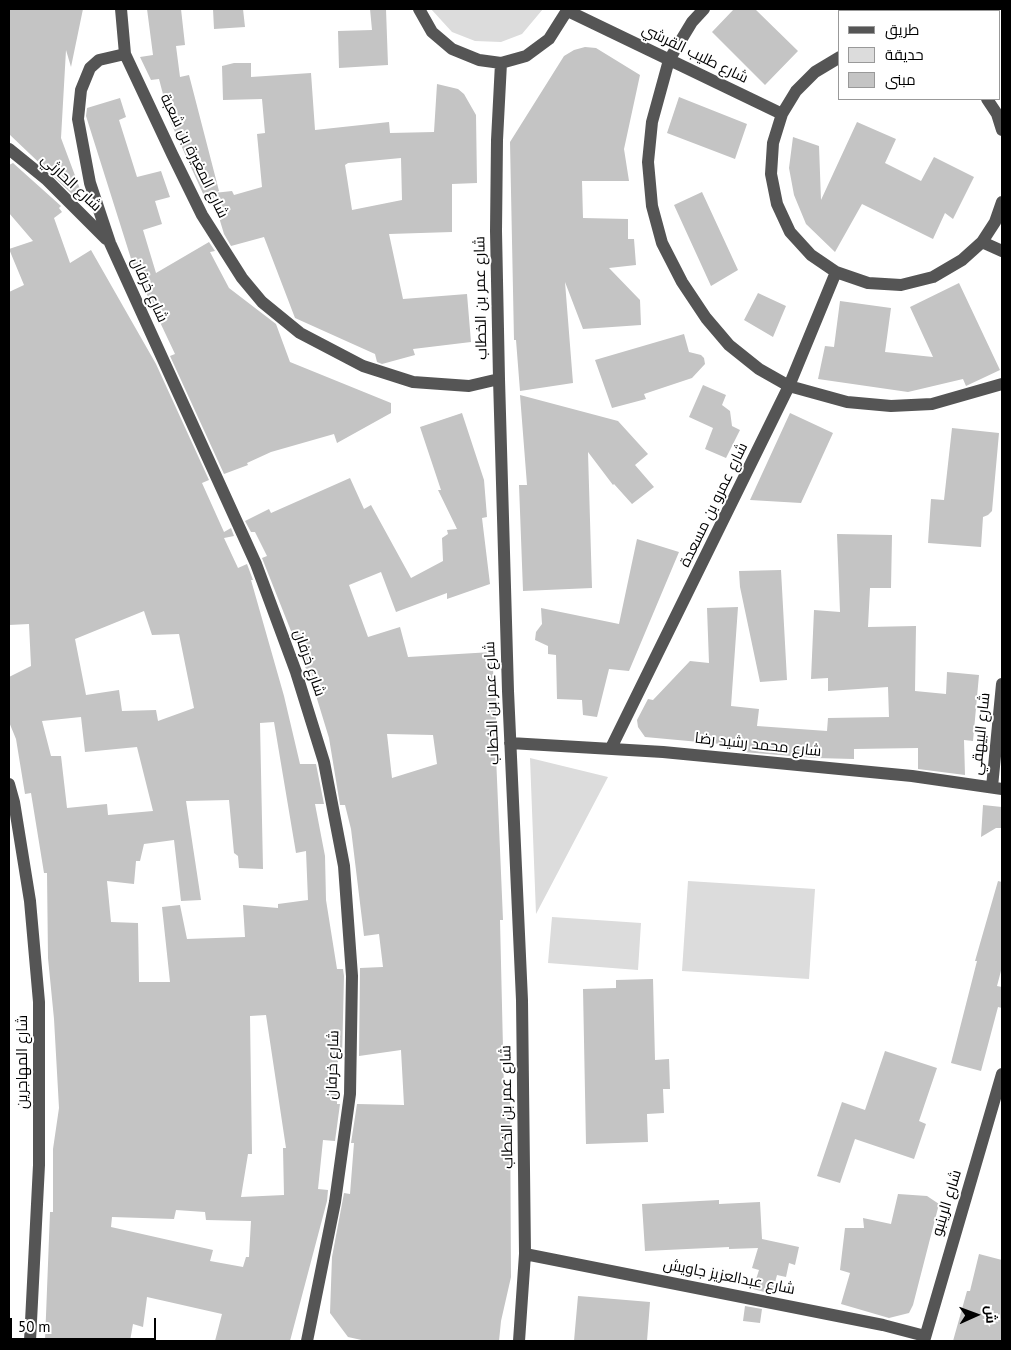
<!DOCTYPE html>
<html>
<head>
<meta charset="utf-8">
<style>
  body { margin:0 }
  #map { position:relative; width:1011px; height:1350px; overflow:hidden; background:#fff; font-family:"PT Sans",Cairo,sans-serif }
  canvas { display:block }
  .frame { position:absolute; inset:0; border:10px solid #000; pointer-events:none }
  .legend { position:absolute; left:838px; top:10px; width:162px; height:90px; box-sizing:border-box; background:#fff; border:1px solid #999; margin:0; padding:6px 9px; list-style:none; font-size:15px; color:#000 }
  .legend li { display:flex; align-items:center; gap:10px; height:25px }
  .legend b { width:25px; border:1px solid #999 }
  .north { position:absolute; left:951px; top:1290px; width:50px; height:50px; -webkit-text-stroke:4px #fff; paint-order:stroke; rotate:88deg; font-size:14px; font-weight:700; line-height:20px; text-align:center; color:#000 }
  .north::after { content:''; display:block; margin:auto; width:18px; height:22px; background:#000; clip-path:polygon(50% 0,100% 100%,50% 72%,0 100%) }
  .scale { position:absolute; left:10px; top:1318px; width:146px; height:22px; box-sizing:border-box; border:2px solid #000; border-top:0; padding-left:6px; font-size:15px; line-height:18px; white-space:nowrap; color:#000; -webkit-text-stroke:4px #fff; paint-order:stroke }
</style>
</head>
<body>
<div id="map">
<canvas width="1011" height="1350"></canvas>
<div class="frame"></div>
<ul class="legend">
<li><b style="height:6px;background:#555"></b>طريق</li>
<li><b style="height:14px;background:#dcdcdc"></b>حديقة</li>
<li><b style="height:14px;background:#c4c4c4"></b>مبنى</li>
</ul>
<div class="north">ش</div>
<div class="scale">50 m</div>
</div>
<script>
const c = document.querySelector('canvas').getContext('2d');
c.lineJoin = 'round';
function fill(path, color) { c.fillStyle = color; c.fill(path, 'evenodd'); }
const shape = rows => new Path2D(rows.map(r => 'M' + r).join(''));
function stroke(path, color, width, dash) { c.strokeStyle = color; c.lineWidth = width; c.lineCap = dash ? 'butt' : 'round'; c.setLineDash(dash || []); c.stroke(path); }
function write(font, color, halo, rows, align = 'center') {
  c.font = font + ' "PT Sans",Cairo,sans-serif'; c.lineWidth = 4; c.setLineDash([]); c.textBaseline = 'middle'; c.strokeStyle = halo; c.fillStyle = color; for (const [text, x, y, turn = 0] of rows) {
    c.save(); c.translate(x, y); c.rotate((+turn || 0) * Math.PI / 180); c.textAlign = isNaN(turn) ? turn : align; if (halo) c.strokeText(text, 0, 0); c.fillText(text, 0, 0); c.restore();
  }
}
const green = shape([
  [431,9,543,9,522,34,501,42,475,41,452,32],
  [530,758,608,777,536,914],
  [688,881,815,889,809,979,682,971],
  [552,917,641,923,638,970,548,963]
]);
const building = shape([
  [9,9,83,9,71,67,66,50,61,138,80,189,73,195,9,134],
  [147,9,181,9,185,45,176,46,180,77,189,75,219,191,214,193,232,191,234,195,262,187,257,134,265,133,262,99,223,100,222,66,234,63,251,63,251,77,311,73,315,130,389,122,390,133,434,132,437,84,458,89,464,94,476,115,477,183,452,184,452,232,389,234,403,299,467,294,471,342,413,349,415,355,382,364,377,362,375,354,295,318,264,237,231,246,224,234,212,194,205,198,170,121,159,79,151,80,140,57,153,55],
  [401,158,402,200,352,210,345,165,348,163],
  [213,9,243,9,245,27,214,29],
  [370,9,386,9,388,65,339,68,338,31,372,30],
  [734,9,755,9,798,51,765,85,712,32],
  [585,47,596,48,640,75,624,149,629,181,582,181,583,218,628,219,628,239,634,239,636,265,609,268,640,300,641,325,583,329,565,282,573,383,520,391,516,340,514,340,510,142,564,56,574,50],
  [679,97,747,124,735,159,667,133],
  [120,98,126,117,119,120,137,177,161,171,170,197,155,201,162,224,143,230,156,273,209,242,215,251,210,252,229,288,276,324,290,362,391,403,391,413,337,443,334,434,271,452,247,463,248,465,224,474,170,356,175,354,133,265,86,116,87,108],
  [857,122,896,139,885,163,921,181,934,157,974,177,953,219,945,213,933,239,862,204,835,252,806,224,794,195,789,168,793,137,819,146,821,200],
  [13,163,61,206,59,208,62,212,54,218,70,263,91,250,156,364,209,480,202,483,224,532,231,528,234,536,224,538,238,568,247,564,253,580,251,580,284,696,300,764,316,764,324,804,315,804,325,856,326,900,337,969,343,969,344,976,342,1058,338,1059,337,1104,340,1104,335,1141,323,1140,318,1189,328,1190,327,1201,290,1341,215,1341,222,1314,147,1297,143,1327,133,1324,130,1341,45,1341,50,1212,53,1212,53,1149,59,1108,54,1019,48,958,47,873,44,873,31,793,25,794,16,739,9,722,9,677,31,666,29,624,9,625,9,292,24,285,9,249,33,241,9,213,9,165],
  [144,611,152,635,179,634,194,708,158,721,156,710,122,711,119,690,86,695,75,639],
  [81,717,85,752,137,747,153,811,108,815,107,804,67,808,61,756,51,756,42,721],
  [274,722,296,853,306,851,308,900,278,904,278,908,243,905,245,937,187,939,180,905,162,907,170,982,139,982,138,923,111,922,107,881,134,884,136,861,140,861,144,844,174,840,181,901,201,900,186,801,229,800,234,853,238,856,239,868,263,869,260,723],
  [266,1015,286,1148,283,1148,284,1195,241,1197,248,1154,252,1154,250,1016],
  [176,1210,205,1212,206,1220,251,1221,249,1257,246,1257,243,1267,210,1261,213,1250,111,1227,112,1217,174,1219],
  [702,192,738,270,711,286,674,205],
  [959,283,1000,370,966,386,963,379,908,392,818,379,825,346,834,347,840,301,891,308,885,352,933,357,910,307],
  [758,293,786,306,773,337,744,320],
  [684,334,689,352,701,355,704,358,705,364,692,378,644,394,646,399,612,408,595,360],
  [703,385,726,395,722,405,730,411,732,426,740,430,726,458,705,449,713,428,689,417],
  [520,395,618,421,648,454,635,465,654,487,632,504,614,484,613,485,588,452,592,588,523,591,519,485,527,485],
  [462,413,484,480,487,517,482,518,490,584,447,599,447,593,396,612,381,572,349,585,368,637,400,627,408,657,492,652,494,686,496,686,496,756,503,920,500,920,504,1092,510,1092,511,1277,501,1321,499,1341,366,1341,348,1337,330,1313,332,1257,344,1193,350,1194,354,1143,351,1143,357,1104,404,1105,401,1050,359,1056,360,968,383,967,379,934,364,936,351,829,345,805,340,805,329,738,314,689,262,558,267,556,255,532,251,532,245,521,269,509,271,513,350,478,364,509,371,505,411,578,443,561,442,538,448,534,447,530,457,529,438,490,441,490,420,427],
  [387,734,433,735,437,764,392,778],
  [790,413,833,433,801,503,750,500],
  [952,428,999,433,992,511,988,515,983,517,981,547,928,543,931,499,944,500],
  [837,534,892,535,891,588,870,588,868,627,916,626,915,691,946,694,947,672,979,675,973,741,964,740,965,775,918,769,918,748,854,749,854,759,815,758,743,752,743,746,645,737,638,727,637,720,648,699,653,700,690,661,709,663,707,608,738,607,731,706,759,709,757,726,827,731,828,718,889,717,888,687,828,691,828,678,811,679,814,610,840,612],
  [637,539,679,552,629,671,609,669,597,717,583,715,582,700,557,699,556,655,548,654,548,646,535,640,536,632,542,624,541,608,619,624],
  [781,570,787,680,760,682,740,587,739,571],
  [983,805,1002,807,1002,828,996,828,981,837],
  [998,881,1002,882,1002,967,997,986,1002,987,1002,1008,998,1007,981,1071,951,1063,977,961,975,961],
  [653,979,655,1060,669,1059,670,1089,663,1089,664,1113,647,1114,648,1142,586,1144,583,989,616,988,616,980],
  [885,1051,937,1068,919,1121,926,1124,914,1159,855,1139,840,1183,817,1176,842,1102,865,1110],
  [898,1194,927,1196,939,1204,913,1305,909,1313,889,1318,841,1304,850,1273,840,1270,845,1228,864,1228,863,1218,891,1224],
  [719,1200,719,1204,760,1202,762,1239,799,1247,795,1265,789,1263,786,1277,777,1275,772,1294,753,1289,759,1270,752,1268,758,1248,729,1249,729,1247,645,1251,642,1204],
  [979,1254,1002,1260,1002,1341,953,1341,967,1291,970,1291],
  [578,1296,650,1302,647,1341,574,1341],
  [745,1306,762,1309,760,1323,743,1321]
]);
const minor = shape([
  [121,9,125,54,172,154,202,215,242,278,262,302,300,333,363,366,413,382,469,386,499,379],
  [419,9,432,32,452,49,479,60,501,63,526,56,549,39,568,9],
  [704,9,692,22,669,60,652,122,648,162,652,206,662,243,682,282,706,318,729,345,759,369,789,386,847,402,891,406,932,404,1002,384],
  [568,11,782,114],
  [962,11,964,9],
  [125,54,99,60,90,68,81,90,78,119,90,183,110,243,256,564,296,672,324,762,344,866,352,976,350,1094,335,1202,307,1341],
  [840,57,815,72,796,91,782,114,773,143,771,174,777,204,790,232,811,255,836,272,868,283,901,285,933,277,962,260,982,242,995,222,1002,202],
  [501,63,497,140,496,231,499,379,508,691,522,1000,525,1254,519,1341],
  [987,99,997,114,1002,130],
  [9,149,46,179,106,239],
  [982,242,1002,251],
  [510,743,663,752,912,776,1002,789],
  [611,748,789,386,836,272],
  [9,784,14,802,30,901,39,1002,39,1165,30,1341],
  [992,787,1002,684],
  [525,1254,883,1325,925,1336],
  [924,1341,1002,1074]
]);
const streetNames = [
  ["شارع طليب القرشي",695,54,26],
  ["شارع المغيرة بن شعبة",194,156,64],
  ["شارع الحارثي",71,183,43],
  ["شارع خرفان",149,290,66],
  ["شارع عمر بن الخطاب",481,298,-91],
  ["شارع عمرو بن مسعدة",714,505,-64],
  ["شارع خرفان",309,663,71],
  ["شارع عمر بن الخطاب",492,703,-92],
  ["شارع البيهقي",981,734,-84],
  ["شارع محمد رشيد رضا",758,745,6],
  ["شارع المهاجرين",23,1062,-90],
  ["شارع خرفان",333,1065,-88],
  ["شارع عمر بن الخطاب",507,1107,-91],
  ["شارع الرينبو",947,1203,-73],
  ["شارع عبدالعزيز جاويش",729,1277,11]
];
fill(green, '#dcdcdc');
fill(building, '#c4c4c4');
stroke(minor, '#555', 12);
write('15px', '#000', '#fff', streetNames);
</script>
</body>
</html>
